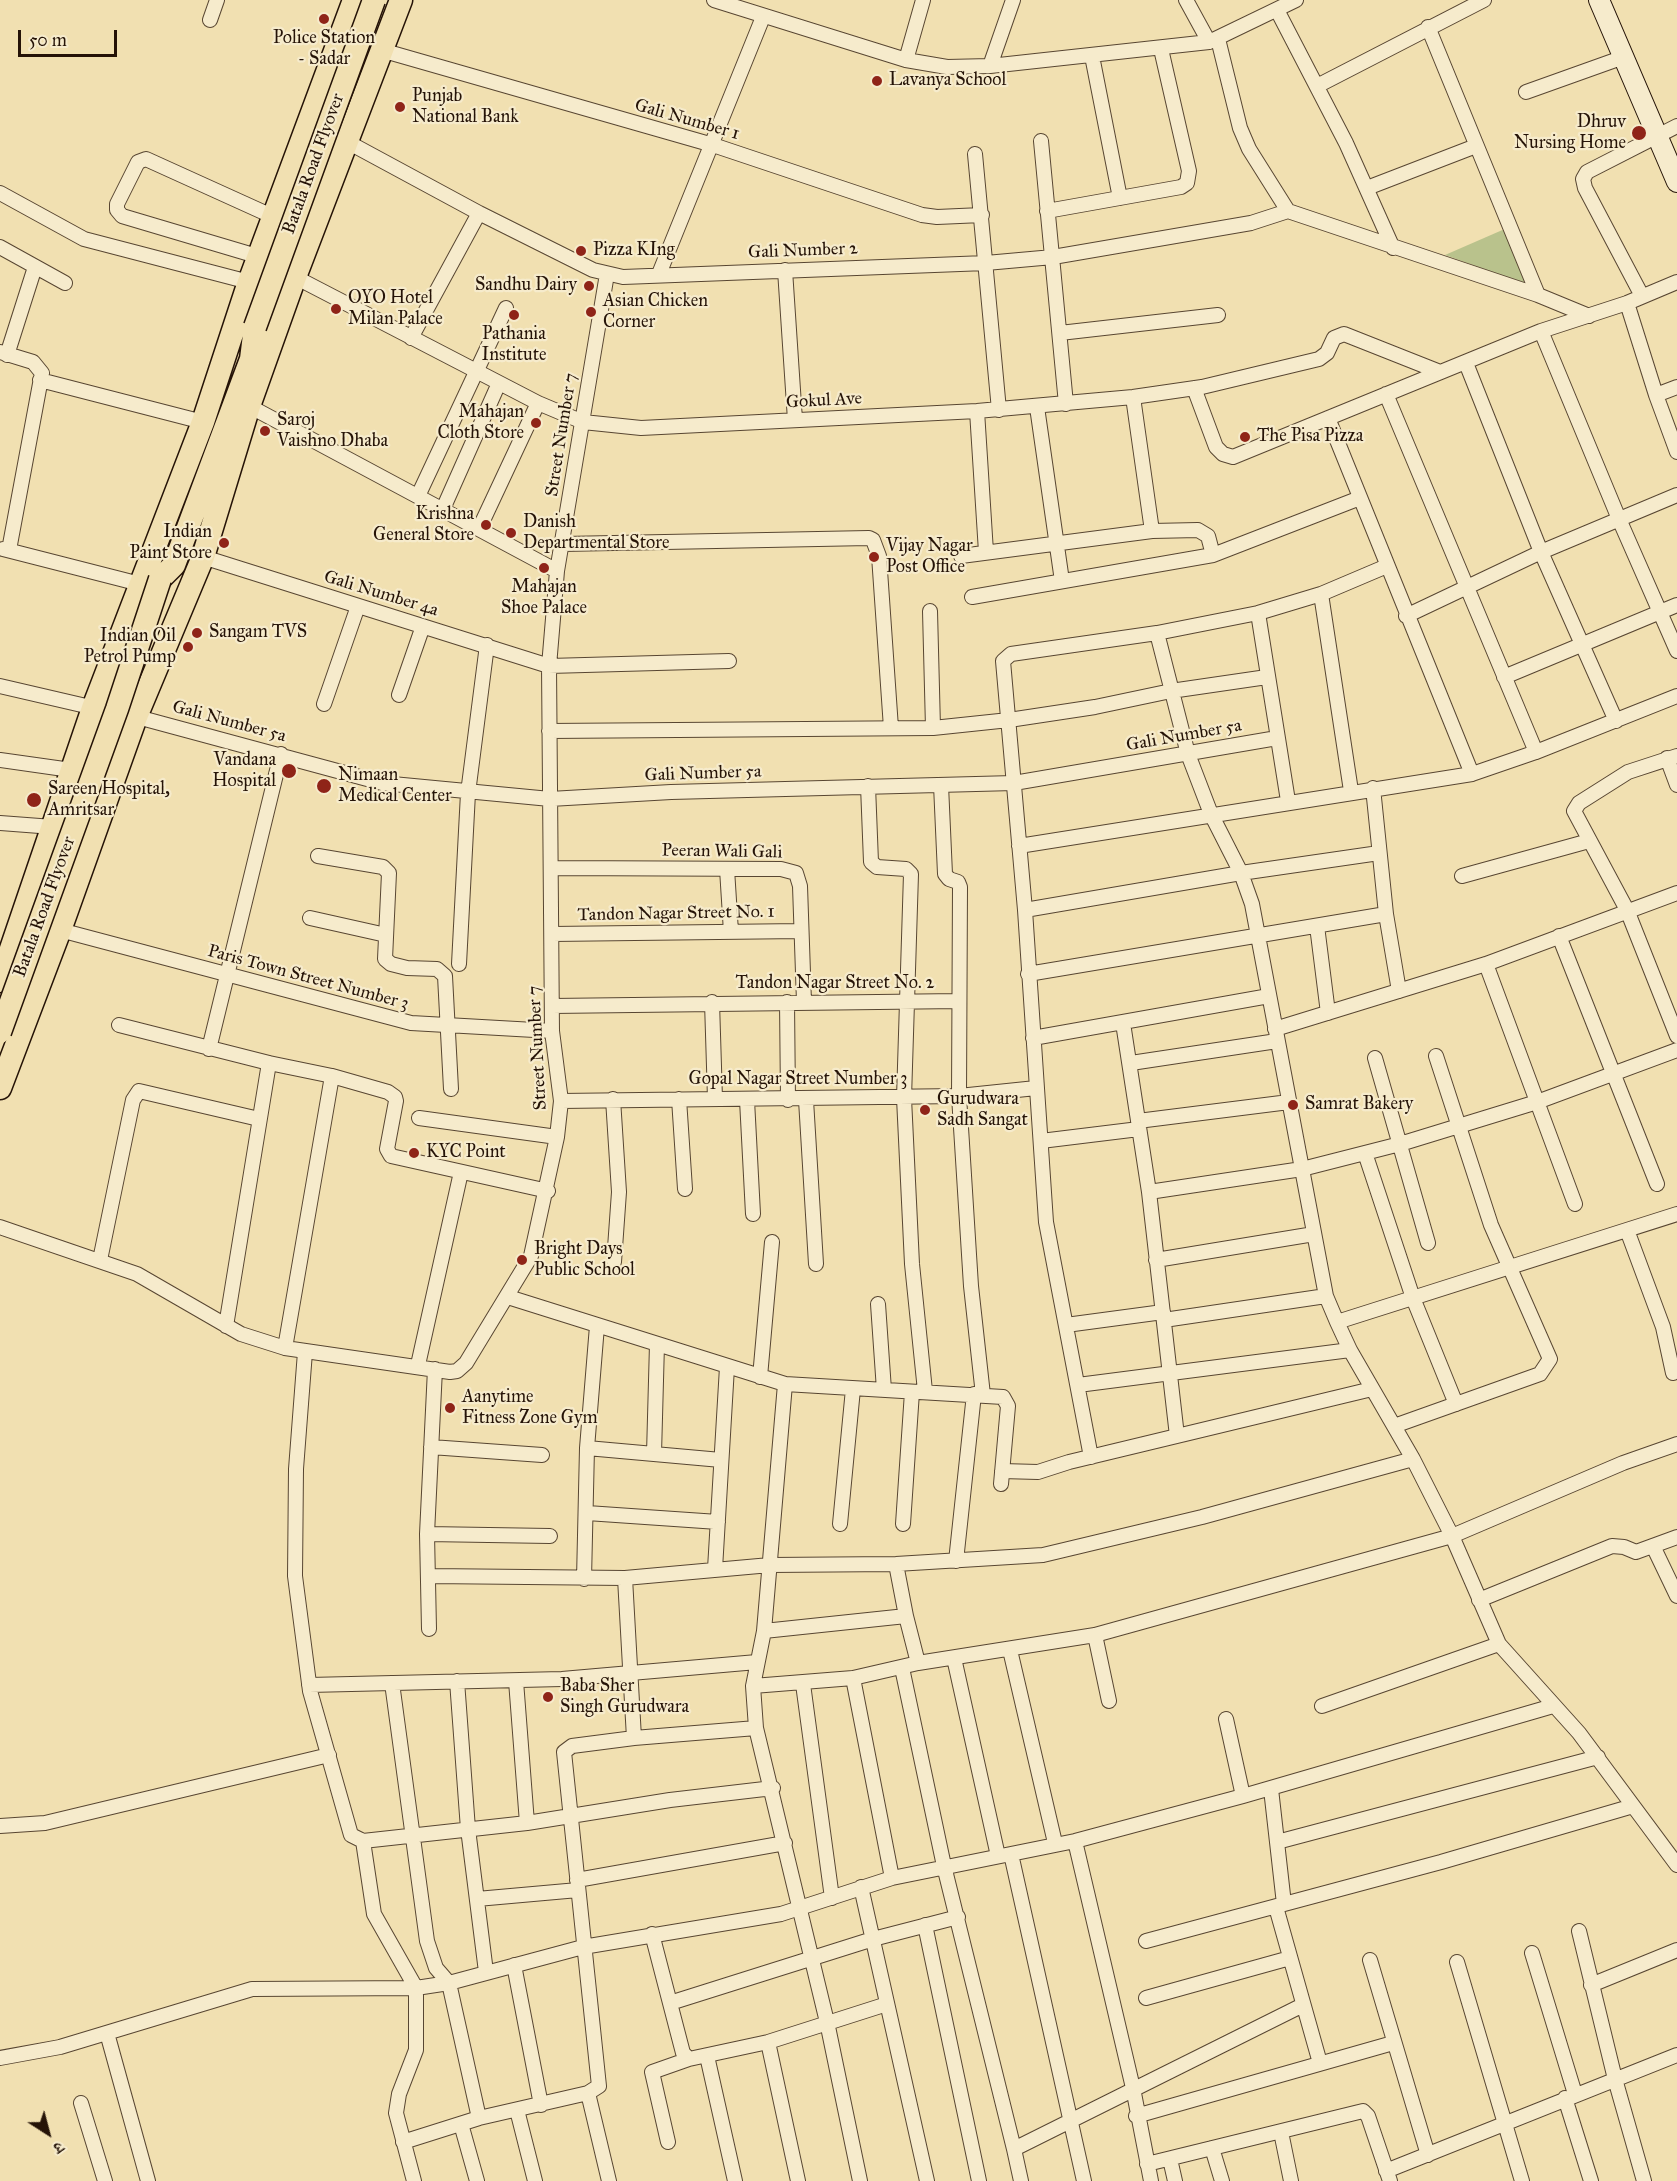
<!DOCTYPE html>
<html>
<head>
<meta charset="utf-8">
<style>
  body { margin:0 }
  #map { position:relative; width:1677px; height:2181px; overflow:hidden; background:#f1e0b1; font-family:"IM FELL Great Primer","Noto Serif Devanagari",serif }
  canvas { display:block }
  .north { position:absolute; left:18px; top:2103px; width:60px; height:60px; -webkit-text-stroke:4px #f6ebcc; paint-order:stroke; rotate:144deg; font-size:16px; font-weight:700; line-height:24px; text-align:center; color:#251307 }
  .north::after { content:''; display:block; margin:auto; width:21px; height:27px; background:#251307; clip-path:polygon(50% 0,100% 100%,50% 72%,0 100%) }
  .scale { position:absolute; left:18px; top:30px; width:99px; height:27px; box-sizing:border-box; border:3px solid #251307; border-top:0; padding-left:8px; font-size:18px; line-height:21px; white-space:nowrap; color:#251307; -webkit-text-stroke:4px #f6ebcc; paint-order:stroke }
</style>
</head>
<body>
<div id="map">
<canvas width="1677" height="2181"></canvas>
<div class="north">उ</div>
<div class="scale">50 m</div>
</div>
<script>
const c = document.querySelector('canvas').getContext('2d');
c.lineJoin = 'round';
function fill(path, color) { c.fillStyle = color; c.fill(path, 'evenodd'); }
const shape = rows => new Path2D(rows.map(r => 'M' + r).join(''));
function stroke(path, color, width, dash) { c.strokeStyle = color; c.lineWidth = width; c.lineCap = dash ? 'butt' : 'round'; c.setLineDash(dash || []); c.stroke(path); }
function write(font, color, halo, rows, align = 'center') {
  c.font = font + ' "IM FELL Great Primer",serif'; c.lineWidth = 4.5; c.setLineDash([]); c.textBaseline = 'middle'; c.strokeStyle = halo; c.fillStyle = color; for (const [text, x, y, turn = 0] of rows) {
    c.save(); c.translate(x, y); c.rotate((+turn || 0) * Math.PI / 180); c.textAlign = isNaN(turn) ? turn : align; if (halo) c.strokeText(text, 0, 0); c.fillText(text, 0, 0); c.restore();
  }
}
const green = shape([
  [1507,228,1528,285,1445,255]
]);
const street = shape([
  [714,0,906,60,947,67,990,66,1209,42,1296,0],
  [1186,0,1209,42],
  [1277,10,1346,143,1393,248],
  [210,20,217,0],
  [1428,27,1538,295],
  [1218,39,1240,128,1249,149,1288,211,1538,295,1589,316],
  [381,50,713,145,922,215,937,217,982,215],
  [1092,56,1120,198],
  [906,60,923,0],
  [990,66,1013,0],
  [1317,86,1484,0],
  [1526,92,1624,57],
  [342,139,479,213,593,270,623,277,986,263,1053,257,1251,223,1288,211],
  [1041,141,1066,404],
  [975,154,999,410],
  [1367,188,1476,146],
  [0,193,84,239,249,282],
  [1047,211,1181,187,1187,183,1189,171,1161,49],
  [0,247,65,283],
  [260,257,122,216,117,210,117,204,138,162,146,159,274,217],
  [785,270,795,420],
  [659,274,763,17],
  [295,277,538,403,583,422,641,428,977,411,1133,397,1202,387,1319,359,1327,353,1334,338,1344,334,1440,372],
  [1642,296,1585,188,1583,179,1587,172,1677,126],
  [1627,303,1656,395,1677,452],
  [1541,331,1619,519,1677,651],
  [1060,333,1218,315],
  [411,338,479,213],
  [0,352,33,362,42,373,9,550],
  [7,355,35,267],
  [1466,363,1541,552,1616,721],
  [40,380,203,422],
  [1194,388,1216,447,1223,454,1233,457,1541,331,1627,303,1677,282],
  [1386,394,1536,752],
  [1656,395,1677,387],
  [1133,397,1152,531],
  [249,406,557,571],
  [1037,407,1062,581],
  [977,411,986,552],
  [1328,418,1472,774],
  [418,496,506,308],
  [443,509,499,383],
  [479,529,538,403],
  [563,544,869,538,873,540,879,556,891,728],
  [3,549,140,584],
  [961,556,1152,531,1198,530,1208,536,1213,555],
  [203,557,549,666,729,661],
  [1321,594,1351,791],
  [972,597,1213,555,1360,498],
  [930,611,933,728],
  [1258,613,1288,801],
  [1406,616,1541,552,1677,495],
  [1157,633,1188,754,1211,814,1241,873,1252,904,1326,1296,1337,1322,1350,1350,1413,1459,1452,1536,1499,1644,1579,1733,1677,1865],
  [1504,677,1677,605],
  [0,686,99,709],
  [399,695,423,626],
  [324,704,358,606],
  [130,715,382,783,550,799,671,792,1014,783,1277,738],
  [549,731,933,728,1009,720,1095,707,1171,691,1267,677],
  [1677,756,1628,772,1579,803,1574,811,1627,910,1677,1036],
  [1667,758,1677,785],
  [0,760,71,770],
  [941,785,945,874,949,879,958,882,960,887,959,1096,971,1286,983,1395],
  [868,786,871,862,877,867,906,869,911,874,904,1098,912,1264,925,1391],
  [1373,788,1386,914,1399,991],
  [0,823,53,827],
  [1019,846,1472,774,1536,752,1677,696],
  [318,856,383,867,389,873,385,959,391,964,407,968,437,969,445,976,451,1089],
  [552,868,781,869,796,873,800,886,804,1002],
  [727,869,731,932],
  [1462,876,1589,841],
  [1025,910,1241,873,1379,853],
  [310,918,386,935],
  [1317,926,1328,1013],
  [60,930,411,1023,552,1031],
  [552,934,801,931],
  [1559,936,1657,1184],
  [459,964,468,793,487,645],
  [1486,964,1575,1204],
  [1028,974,1386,914],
  [712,1002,715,1099],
  [787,1002,788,1100],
  [552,1006,959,1001],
  [1123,1023,1149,1192,1177,1436],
  [119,1025,269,1063,332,1076,388,1092,395,1097,396,1101,387,1149,391,1156,548,1191],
  [1275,1029,1486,964,1677,893],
  [1033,1038,1269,996],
  [209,1049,281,754],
  [1375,1058,1428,1243],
  [1131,1063,1277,1041],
  [613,1099,619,1192,614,1262],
  [679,1099,685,1189],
  [747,1100,753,1214],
  [806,1100,816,1264],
  [561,1101,959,1096,1036,1088],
  [419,1118,557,1137],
  [1138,1121,1289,1102],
  [1041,1141,1139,1129],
  [1365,1153,1413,1298,1456,1404],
  [1149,1192,1302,1169,1400,1144,1537,1102,1677,1050],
  [0,1227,137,1274,241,1334,285,1348,450,1372,457,1371,466,1363,531,1256,557,1137,561,1101,552,1031,549,666,557,571,607,274],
  [1627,1230,1663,1327,1673,1373],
  [100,1260,133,1100,139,1091,259,1119],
  [1156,1260,1314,1234],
  [508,1297,785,1384,1003,1397,1008,1406,1001,1484],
  [878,1304,884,1390],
  [1164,1320,1326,1296],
  [1337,1322,1677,1214],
  [1066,1325,1163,1312],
  [226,1326,269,1063],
  [285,1348,332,1076],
  [305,1352,296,1469,295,1576,310,1691,351,1835,363,1841,527,1823,670,1800,773,1788],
  [418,1365,461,1172],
  [760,1377,772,1242],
  [1078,1385,1350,1350],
  [1394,1426,1540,1374,1550,1359,1491,1225,1436,1056],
  [431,1447,542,1455],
  [587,1448,721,1460],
  [654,1454,657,1344],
  [1091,1457,1046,1222,1025,910,1003,661,1011,654,1157,633,1258,613,1321,594,1387,566],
  [1002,1471,1038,1472,1069,1462,1372,1389],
  [587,1513,718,1522],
  [840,1524,853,1389],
  [903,1524,912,1392],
  [427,1534,550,1536],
  [1653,1546,1677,1596],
  [956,1561,974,1394],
  [715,1569,727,1367],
  [429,1576,625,1578,770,1565,896,1564,1043,1555,1202,1517,1413,1459],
  [625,1578,634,1738],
  [584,1579,587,1448,597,1326],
  [1479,1600,1612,1546,1624,1547,1636,1552,1677,1537],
  [906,1616,918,1663],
  [429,1629,427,1534,435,1369],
  [764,1631,906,1616,896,1564],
  [1095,1635,1109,1701],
  [1010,1650,1055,1843],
  [954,1658,998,1856],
  [902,1668,944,1866,1014,2149],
  [853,1678,892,1878],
  [457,1681,468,1829,486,1972],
  [516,1681,527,1823],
  [392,1683,427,1941,436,1968,449,1983,479,2118],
  [803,1684,832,1898],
  [309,1685,562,1679,757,1662],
  [753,1686,853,1678,918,1663,1095,1635,1452,1536,1623,1463,1677,1444],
  [1322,1706,1499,1644],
  [1226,1719,1243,1796],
  [756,1728,827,2022,860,2181],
  [1271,1789,1284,1904],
  [0,1826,45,1823,329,1755],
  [363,1841,374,1914,416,1988,416,2050,399,2094,396,2113,414,2181],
  [1075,1841,1133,2088,1151,2181],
  [1277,1842,1598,1757],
  [1011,1854,1084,2181],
  [577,1880,785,1843],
  [861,1887,927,2181],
  [477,1899,578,1890],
  [1276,1907,1320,2063],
  [925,1925,979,2181],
  [1579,1931,1615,2079,1644,2181],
  [652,1934,683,2053,689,2059,768,2042,887,2004],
  [1146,1941,1441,1862,1633,1806],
  [1532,1953,1575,2094],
  [1370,1960,1428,2155],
  [1457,1962,1522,2181],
  [514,1965,541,2105],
  [1591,1985,1677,1950],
  [1146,1998,1290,1958],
  [670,2003,873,1939,958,1917],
  [107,2033,148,2181],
  [768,2042,798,2181],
  [707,2056,735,2181],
  [0,2058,60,2047,252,1989,416,1988,449,1983,583,1947,781,1914,892,1878,1075,1841,1243,1796,1553,1706],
  [588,2093,609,2181],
  [1565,2098,1591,2181],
  [81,2103,105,2181],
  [517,2110,535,2181],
  [1136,2116,1393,2043],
  [461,2124,477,2181],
  [1281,2132,1291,2181],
  [403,2142,479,2118,588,2093,599,2086,564,1752,572,1746,634,1738,756,1728,753,1686,764,1631,785,1384],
  [668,2142,652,2072,689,2059],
  [1212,2148,1222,2181],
  [1170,2159,1175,2181],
  [1147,2164,1363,2111,1368,2116,1390,2181],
  [1386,2171,1677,2055],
  [1021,2181,1014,2149,1303,2005]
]);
const secondary = shape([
  [1599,0,1677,182]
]);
const primary = shape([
  [160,579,174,565,251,359,255,327],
  [0,981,93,708,203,422,249,282,354,0],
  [0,1088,60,930,136,717,203,557,249,406,295,277,401,0]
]);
const primaryBridge = shape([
  [255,327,374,0],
  [0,1032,117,709,160,579]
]);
const markers = [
  [324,19,6,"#8f2418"],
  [877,81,6,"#8f2418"],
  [400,107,6,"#8f2418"],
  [1639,133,8,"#8f2418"],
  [581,251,6,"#8f2418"],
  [589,286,6,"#8f2418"],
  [336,309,6,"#8f2418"],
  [591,312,6,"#8f2418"],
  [514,315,6,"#8f2418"],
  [536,423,6,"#8f2418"],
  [265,431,6,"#8f2418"],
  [1245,437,6,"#8f2418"],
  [486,525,6,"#8f2418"],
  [511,533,6,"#8f2418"],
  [224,543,6,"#8f2418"],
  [874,557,6,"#8f2418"],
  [544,568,6,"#8f2418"],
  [197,633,6,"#8f2418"],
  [188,647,6,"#8f2418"],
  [289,771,8,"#8f2418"],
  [324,786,8,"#8f2418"],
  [34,800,8,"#8f2418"],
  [1293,1105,6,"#8f2418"],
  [925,1110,6,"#8f2418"],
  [414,1153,6,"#8f2418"],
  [522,1260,6,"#8f2418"],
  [450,1408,6,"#8f2418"],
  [548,1697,6,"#8f2418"]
];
const poiNames = [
  ["Police Station",324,39,"center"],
  ["- Sadar",324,60,"center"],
  ["Lavanya School",889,81],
  ["Punjab",412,97],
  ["National Bank",412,118],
  ["Dhruv",1626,123,"right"],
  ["Nursing Home",1626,144,"right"],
  ["Pizza KIng",593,251],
  ["Sandhu Dairy",577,286,"right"],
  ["OYO Hotel",348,299],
  ["Milan Palace",348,320],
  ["Asian Chicken",603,302],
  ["Corner",603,323],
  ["Pathania",514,335,"center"],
  ["Institute",514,356,"center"],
  ["Mahajan",524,413,"right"],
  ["Cloth Store",524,434,"right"],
  ["Saroj",277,421],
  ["Vaishno Dhaba",277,442],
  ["The Pisa Pizza",1257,437],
  ["Krishna",474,515,"right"],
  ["General Store",474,536,"right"],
  ["Danish",523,523],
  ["Departmental Store",523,544],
  ["Indian",212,533,"right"],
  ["Paint Store",212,554,"right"],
  ["Vijay Nagar",886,547],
  ["Post Office",886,568],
  ["Mahajan",544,588,"center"],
  ["Shoe Palace",544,609,"center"],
  ["Sangam TVS",209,633],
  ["Indian Oil",176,637,"right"],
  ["Petrol Pump",176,658,"right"],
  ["Vandana",276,761,"right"],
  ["Hospital",276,782,"right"],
  ["Nimaan",338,776],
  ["Medical Center",338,797],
  ["Sareen Hospital,",48,790],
  ["Amritsar",48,811],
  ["Gurudwara",937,1100],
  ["Sadh Sangat",937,1121],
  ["Samrat Bakery",1305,1105],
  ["KYC Point",426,1153],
  ["Bright Days",534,1250],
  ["Public School",534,1271],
  ["Aanytime",462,1398],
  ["Fitness Zone Gym",462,1419],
  ["Baba Sher",560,1687],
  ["Singh Gurudwara",560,1708]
];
const streetNames = [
  ["Gali Number 1",687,120,16],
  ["Batala Road Flyover",314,164,-70],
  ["Gali Number 2",803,251,-2],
  ["Gokul Ave",824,401,-3],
  ["Street Number 7",562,435,-81],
  ["Gali Number 4a",381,594,17],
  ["Gali Number 5a",229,722,15],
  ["Gali Number 5a",1184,736,-10],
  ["Gali Number 5a",703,774,-2],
  ["Peeran Wali Gali",722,852,1],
  ["Batala Road Flyover",45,907,-70],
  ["Tandon Nagar Street No. 1",676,914,-1],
  ["Paris Town Street Number 3",308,978,15],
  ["Tandon Nagar Street No. 2",835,984],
  ["Street Number 7",538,1048,-93],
  ["Gopal Nagar Street Number 3",798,1080]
];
fill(green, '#b9c28c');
stroke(street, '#584632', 16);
stroke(secondary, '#251307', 22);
stroke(primary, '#251307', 25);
stroke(street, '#f6ebcc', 14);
stroke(secondary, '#f6ebcc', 20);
stroke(primary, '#f1e0b1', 22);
stroke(primaryBridge, '#251307', 25, []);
stroke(primaryBridge, '#f1e0b1', 22);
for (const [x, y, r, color] of markers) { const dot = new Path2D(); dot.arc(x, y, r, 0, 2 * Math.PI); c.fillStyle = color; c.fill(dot); stroke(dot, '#f6ebcc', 2); }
write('18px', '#251307', '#f6ebcc', poiNames, 'left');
write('18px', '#251307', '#f6ebcc', streetNames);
</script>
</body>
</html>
